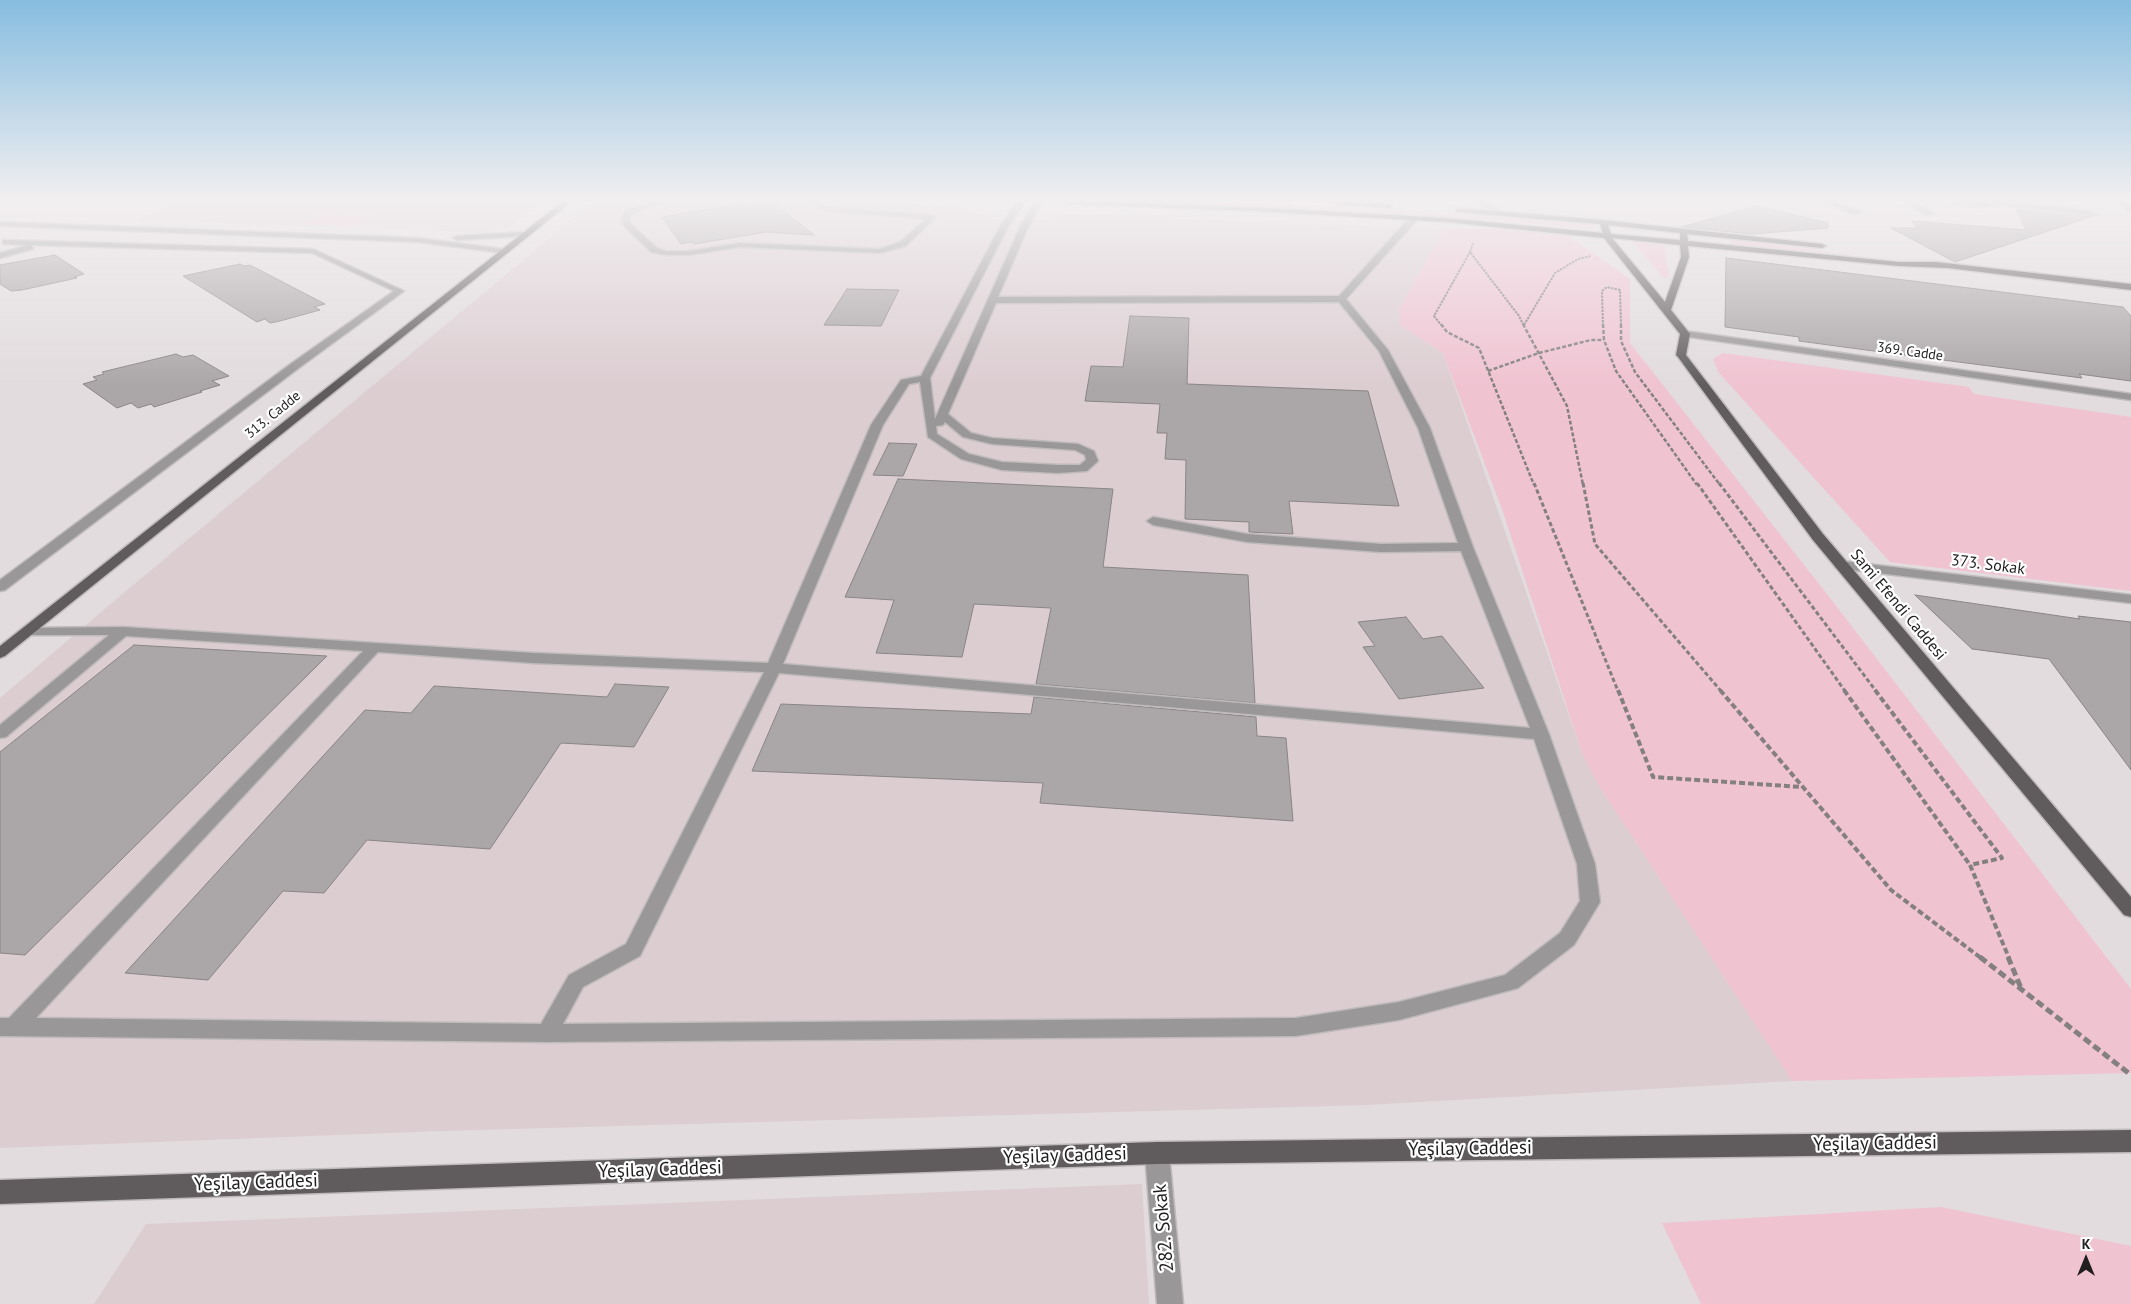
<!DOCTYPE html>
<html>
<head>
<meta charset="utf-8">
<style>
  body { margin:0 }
  #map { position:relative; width:2131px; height:1304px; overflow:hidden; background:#e2dcde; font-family:"PT Sans",sans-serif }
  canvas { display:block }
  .north { position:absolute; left:2061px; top:1234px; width:50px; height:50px; -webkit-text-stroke:4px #fff; paint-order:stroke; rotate:0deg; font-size:14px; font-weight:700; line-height:20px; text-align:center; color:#201e1f }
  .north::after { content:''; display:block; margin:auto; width:18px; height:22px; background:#201e1f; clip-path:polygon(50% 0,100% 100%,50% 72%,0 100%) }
</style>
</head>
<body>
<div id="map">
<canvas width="2131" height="1304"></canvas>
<div class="north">K</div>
</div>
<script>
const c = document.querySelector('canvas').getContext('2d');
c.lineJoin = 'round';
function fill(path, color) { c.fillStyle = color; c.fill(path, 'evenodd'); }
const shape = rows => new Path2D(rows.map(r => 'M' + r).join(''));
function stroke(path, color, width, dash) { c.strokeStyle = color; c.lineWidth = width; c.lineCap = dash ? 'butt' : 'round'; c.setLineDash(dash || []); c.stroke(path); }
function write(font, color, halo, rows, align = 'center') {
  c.font = font + ' "PT Sans",sans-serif'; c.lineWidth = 4.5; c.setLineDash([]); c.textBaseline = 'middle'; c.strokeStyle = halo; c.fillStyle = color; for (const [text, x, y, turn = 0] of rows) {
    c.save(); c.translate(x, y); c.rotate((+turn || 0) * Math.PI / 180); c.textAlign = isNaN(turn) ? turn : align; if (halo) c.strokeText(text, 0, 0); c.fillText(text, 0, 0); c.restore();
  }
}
const built = shape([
  [176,202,542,202,507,229,487,233,136,220],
  [593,202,885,202,963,207,993,219,1043,220,1065,215,1091,214,1265,223,1444,229,1399,309,1400,325,1443,353,1583,756,1601,789,1792,1081,1366,1105,441,1131,0,1148,0,698,120,596],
  [1142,1184,1149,1304,94,1304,146,1224]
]);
const green = shape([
  [1144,202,1251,202,1389,209,1594,224,1594,230,1508,221,1400,214],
  [323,213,375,216,354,226,300,224],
  [1444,229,1496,229,1567,235,1630,279,1630,343,1830,598,2131,989,2131,1073,1792,1081,1601,789,1583,756,1503,512,1443,353,1400,325,1399,309],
  [1631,240,1664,243,1669,278,1664,278],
  [1729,240,1759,243,1863,256,1731,244],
  [1723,353,1969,387,1974,394,2131,417,2131,591,1890,562,1719,373,1713,359],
  [1941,1207,2131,1246,2131,1304,1701,1304,1662,1223]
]);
const building = shape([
  [756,202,772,202,814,235,766,232,694,244,691,242,681,244,662,217,756,202],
  [1757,206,1828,223,1828,228,1752,234,1681,227,1757,206],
  [2016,209,2090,217,2099,214,1955,262,1891,228,1917,228,1912,221,2026,230,2016,209],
  [55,255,84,274,74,277,77,278,22,290,11,291,0,284,0,265,55,255],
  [1726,258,2123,307,2131,316,2131,381,2079,374,2082,378,1866,350,1799,341,1799,337,1725,327,1726,258],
  [240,264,244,266,250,265,325,304,314,307,320,310,280,321,270,323,265,319,257,322,183,276,240,264],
  [847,289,899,290,881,326,824,325,847,289],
  [1130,316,1189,318,1187,384,1368,391,1399,506,1289,501,1293,534,1249,532,1249,522,1185,519,1186,460,1165,459,1167,433,1157,433,1160,404,1085,401,1091,366,1123,367,1130,316],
  [176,354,183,357,193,355,229,376,212,381,220,385,200,391,202,392,154,407,151,404,138,408,131,403,117,408,83,384,97,380,93,377,104,374,102,372,176,354],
  [889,443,917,444,903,476,873,475,889,443],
  [898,479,1113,489,1103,567,1248,575,1255,703,1036,684,1051,608,974,604,962,657,876,653,894,600,845,597,898,479],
  [1915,595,2080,619,2078,616,2131,622,2131,770,2049,659,1972,649,1915,595],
  [1406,617,1423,639,1442,636,1484,688,1399,699,1363,647,1375,646,1358,622,1406,617],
  [134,645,327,656,25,955,0,953,0,752,134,645],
  [615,684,669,687,634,747,561,743,490,849,367,840,324,893,283,891,208,980,125,973,365,710,411,713,434,686,607,697,615,684],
  [1034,697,1256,717,1257,736,1286,738,1293,821,1040,803,1043,783,752,771,781,704,1031,714,1034,697]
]);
const pathFar4 = shape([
  [1473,243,1470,252,1519,316,1524,326],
  [1524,325,1555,273,1578,259,1591,256],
  [1442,326,1434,316,1470,252],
  [1603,326,1602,291,1607,287,1620,290,1621,326]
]);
const pathFar3 = shape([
  [1441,324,1447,332,1479,348,1534,485],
  [1523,324,1567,406,1583,485],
  [1603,324,1604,340,1616,371,1697,485],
  [1621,324,1621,341,1635,372,1720,485],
  [1488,371,1539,353,1591,340,1604,340]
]);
const pathFar2 = shape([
  [1534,483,1618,691],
  [1583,483,1595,544,1721,691],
  [1697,483,1845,691],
  [1719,483,1876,691]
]);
const pathFar1 = shape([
  [1618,690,1653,777,1802,787],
  [1720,690,1891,890,1981,958],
  [1844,690,1970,865],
  [1875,690,2002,858,1970,865],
  [1970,865,2009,958]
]);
const path = shape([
  [1980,957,2131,1075],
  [2008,957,2021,988]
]);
const minor = shape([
  [654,202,666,202,634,213,629,217,630,223,657,248,666,251,689,251,740,243,880,249,900,242,926,219,826,211,808,202,818,202,828,207,932,215,936,217,906,246,880,253,740,247,689,255,666,255,651,252,622,224,621,217,628,209,654,202],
  [1017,202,1025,202,1009,225,930,378,935,419,1021,225,1034,202,1042,202,1029,225,998,297,1339,296,1411,216,1417,216,1417,220,1346,299,1388,350,1430,428,1473,547,1549,734,1595,864,1600,902,1574,945,1518,988,1511,990,1399,1020,1296,1036,547,1042,0,1036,0,1018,9,1018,363,651,126,636,6,737,0,738,0,725,109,635,28,635,23,634,21,631,23,628,123,627,533,653,768,663,871,425,901,380,921,376,1001,225,1017,202],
  [1339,302,1379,351,1418,428,1458,543,1381,544,1247,534,1153,517,1147,521,1153,525,1247,542,1381,552,1461,551,1530,728,783,664,883,425,909,384,920,382,928,437,961,459,1002,470,1058,473,1087,471,1098,461,1094,451,1078,444,992,438,971,433,948,414,996,303,1339,302],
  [945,422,963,437,992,444,1075,450,1085,455,1086,460,1080,465,1058,465,1002,462,969,454,937,434,936,426,943,425,945,422],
  [378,652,533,663,764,672,626,944,569,975,541,1024,36,1018,378,652],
  [779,673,1534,739,1577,864,1580,901,1560,933,1505,975,1399,1002,1296,1018,563,1024,583,987,640,956,779,673],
  [1476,202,1486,202,1506,214,1499,216,1476,202],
  [1826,202,1837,202,1861,212,1854,214,1826,202],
  [1904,202,1914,202,1933,213,1926,215,1904,202],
  [1949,202,2012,202,2090,211,2094,213,2090,215,2000,205,1978,207,1949,202],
  [2118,202,2126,202,2131,207,2131,213,2118,202],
  [0,222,418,238,503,249,507,251,503,253,418,242,0,226,0,222],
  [524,232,527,232,527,236,457,240,453,238,457,236,524,232],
  [3,240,313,249,404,291,300,367,5,590,0,591,0,580,292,363,394,291,312,253,32,245,33,249,0,258,0,253,28,245,6,244,3,244,3,240],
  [1685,331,2131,394,2131,400,1682,336,1682,332,1685,331],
  [1841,561,2131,595,2131,603,1836,568,1834,565,1841,561],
  [1157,1142,1165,1145,1169,1153,1183,1304,1157,1304,1145,1153,1149,1145,1157,1142]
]);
const major = shape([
  [562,202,571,202,5,656,0,658,0,646,562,202],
  [1066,202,1130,202,1253,207,1446,218,1603,233,1600,224,1456,212,1456,208,1459,208,1603,220,1822,244,1826,246,1822,248,1687,234,1688,241,1899,262,1936,262,2131,284,2131,290,1948,268,1899,266,1688,246,1689,257,1671,310,1690,334,1686,355,1823,534,2131,897,2131,917,2124,915,1813,540,1678,357,1676,355,1680,334,1604,238,1446,222,1253,211,1070,204,1066,202],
  [1608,225,1680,233,1680,240,1611,234,1608,225],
  [1612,238,1680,245,1681,257,1665,302,1612,238],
  [1326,202,1364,202,1389,204,1393,206,1389,208,1330,204,1326,202],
  [2131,1130,2131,1152,1157,1164,0,1204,0,1180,1157,1142,2131,1130]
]);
const farStreetnames = [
  ["369. Cadde",1910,352,8],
  ["313. Cadde",273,415,-39]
];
const streetNames = [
  ["373. Sokak",1988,565,7],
  ["Sami Efendi Caddesi",1898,605,50]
];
const nearStreetnames = [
  ["Yeşilay Caddesi",1875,1144,-1],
  ["Yeşilay Caddesi",1470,1149,-1],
  ["Yeşilay Caddesi",1065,1156,-2],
  ["Yeşilay Caddesi",660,1170,-2],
  ["Yeşilay Caddesi",256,1183,-2],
  ["282. Sokak",1164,1228,-95]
];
fill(built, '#dccdd1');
fill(green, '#f0c3d1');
fill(building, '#aba6a7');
stroke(building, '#8a8587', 1);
stroke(minor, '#bfbabc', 3);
stroke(major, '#bfbabc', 3);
stroke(pathFar4, '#848081', 2, [2.5, 1]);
stroke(pathFar3, '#848081', 2.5, [4, 2]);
stroke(pathFar2, '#848081', 3, [4.5, 2.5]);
stroke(pathFar1, '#848081', 4, [6, 3]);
stroke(path, '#848081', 5, [8, 4]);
fill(minor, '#999797');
fill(major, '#605c5d');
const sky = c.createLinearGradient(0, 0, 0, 385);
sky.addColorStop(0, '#87bde0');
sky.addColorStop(0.52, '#f2eff0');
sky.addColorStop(1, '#f2eff000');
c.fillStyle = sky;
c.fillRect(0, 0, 2131, 385);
write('14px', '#201e1f', '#fff', farStreetnames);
write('16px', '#201e1f', '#fff', streetNames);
write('19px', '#201e1f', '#fff', nearStreetnames);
</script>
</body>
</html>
